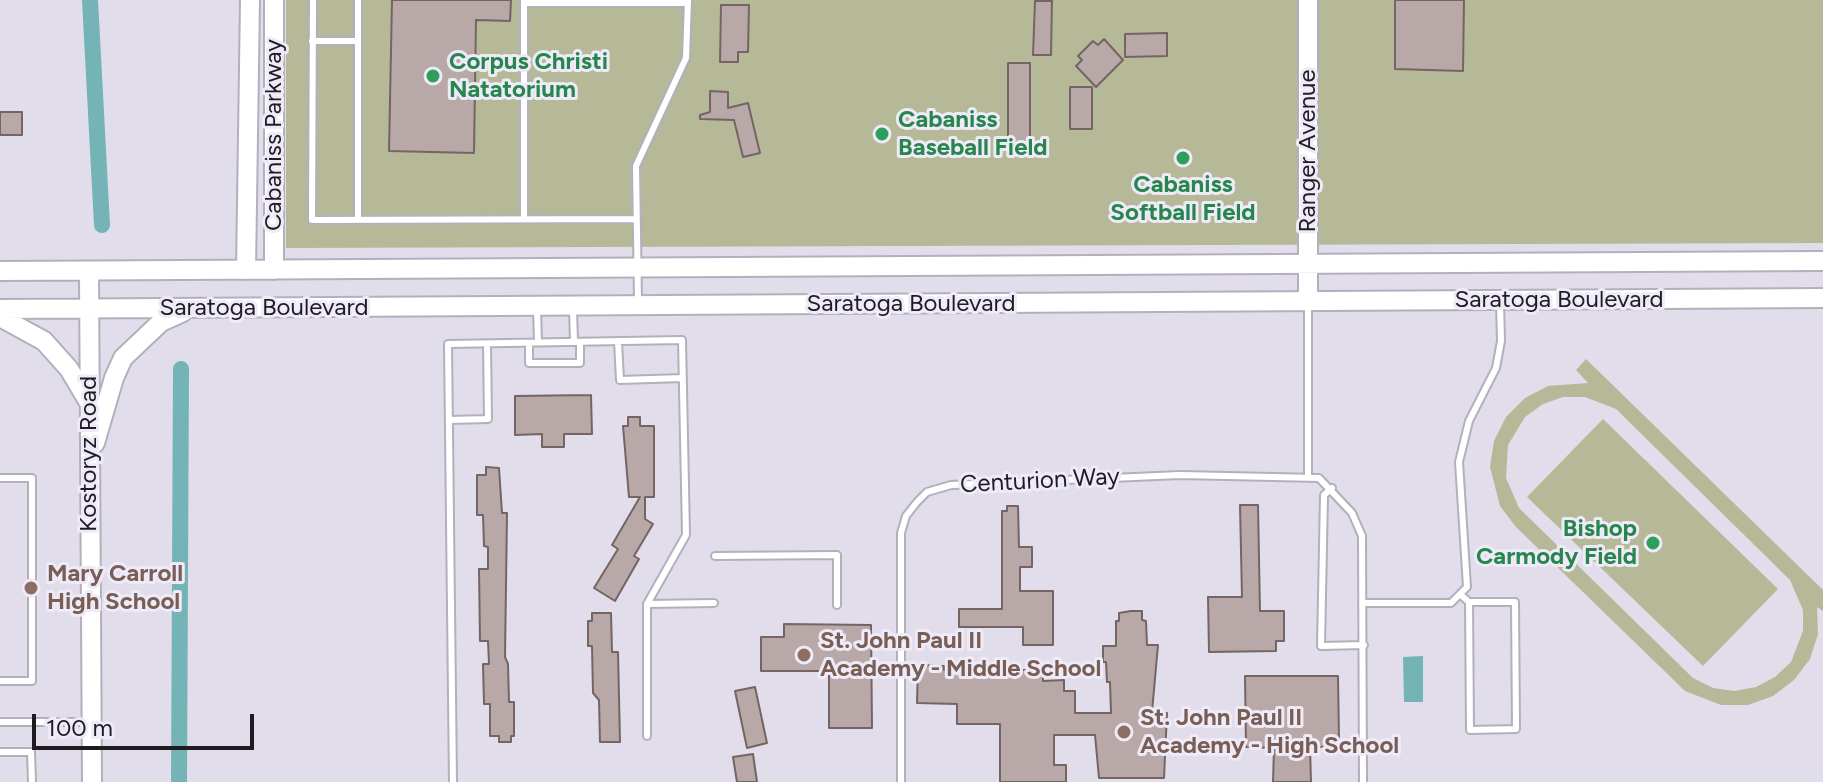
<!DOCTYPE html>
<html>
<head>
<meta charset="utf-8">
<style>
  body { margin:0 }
  #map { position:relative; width:1823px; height:782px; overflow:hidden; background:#e1ddeb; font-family:Figtree,sans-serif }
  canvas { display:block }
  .scale { position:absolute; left:32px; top:714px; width:222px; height:36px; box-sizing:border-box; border:4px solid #1e1c21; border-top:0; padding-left:10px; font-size:24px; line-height:28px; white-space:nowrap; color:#1e1c21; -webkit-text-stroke:6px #eeeaf8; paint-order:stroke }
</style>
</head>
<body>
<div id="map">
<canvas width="1823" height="782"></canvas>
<div class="scale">100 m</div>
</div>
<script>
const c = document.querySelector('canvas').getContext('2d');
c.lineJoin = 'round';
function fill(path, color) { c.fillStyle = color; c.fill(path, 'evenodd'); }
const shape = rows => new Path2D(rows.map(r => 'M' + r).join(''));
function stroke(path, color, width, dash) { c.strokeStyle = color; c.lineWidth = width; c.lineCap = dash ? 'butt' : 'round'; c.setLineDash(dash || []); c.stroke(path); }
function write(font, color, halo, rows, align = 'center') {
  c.font = font + ' Figtree,sans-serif'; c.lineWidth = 6; c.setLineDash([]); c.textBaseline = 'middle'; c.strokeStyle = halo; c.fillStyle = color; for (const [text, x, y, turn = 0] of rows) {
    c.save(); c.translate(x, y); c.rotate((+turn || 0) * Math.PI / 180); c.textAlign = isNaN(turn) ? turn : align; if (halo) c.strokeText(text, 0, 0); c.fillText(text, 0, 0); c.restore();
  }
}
const green = shape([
  [286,0,1823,0,1823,243,286,248],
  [1586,359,1823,590,1823,611,1817,607,1818,634,1810,659,1794,680,1773,696,1748,705,1721,705,1685,691,1516,527,1500,506,1490,467,1494,441,1506,417,1525,398,1548,386,1588,383,1576,370],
  [1563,397,1585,397,1616,409,1790,580,1803,610,1803,631,1791,662,1775,677,1756,687,1734,691,1713,688,1693,678,1519,508,1506,478,1508,445,1525,417,1543,404],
  [1603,419,1778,589,1703,666,1527,497]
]);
const water = shape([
  [1423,656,1423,702,1404,702,1403,657]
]);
const canal = shape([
  [90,0,102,225],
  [179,782,181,369]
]);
const building = shape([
  [392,0,511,0,510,21,476,20,474,153,389,151,392,0],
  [1395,0,1464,0,1463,71,1395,69,1395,0],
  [1035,1,1052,1,1051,55,1033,55,1035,1],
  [721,5,749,5,748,52,738,52,738,62,720,62,721,5],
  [1167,33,1167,56,1125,57,1125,34,1167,33],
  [1104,39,1123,60,1096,87,1076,66,1082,60,1078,56,1093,41,1098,45,1104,39],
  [1008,63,1030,63,1030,143,1008,143,1008,63],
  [1070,87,1092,87,1092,129,1070,129,1070,87],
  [710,91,728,92,728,108,748,103,760,153,743,157,734,120,700,119,700,115,710,112,710,91],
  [0,112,22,112,22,135,0,135,0,112],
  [591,395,592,434,564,434,564,447,542,447,542,434,515,435,515,396,591,395],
  [628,417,640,417,640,426,654,426,654,497,645,497,645,519,653,524,634,556,639,559,615,601,594,588,618,549,612,545,640,497,629,497,623,426,628,426,628,417],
  [486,467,499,468,502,513,507,513,505,657,508,664,509,702,514,702,514,736,511,736,511,742,499,742,499,736,490,736,490,704,484,704,483,664,489,664,488,641,480,641,479,569,488,569,488,547,484,546,483,515,477,515,477,475,486,475,486,467],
  [1240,505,1258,505,1260,611,1284,611,1284,641,1276,641,1276,651,1209,652,1208,597,1242,597,1240,505],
  [1007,506,1018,506,1019,547,1032,547,1032,567,1020,567,1020,591,1053,591,1053,645,1023,645,1023,627,959,627,959,609,1002,609,1002,511,1007,511,1007,506],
  [1131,611,1142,611,1142,620,1146,621,1147,645,1158,645,1152,712,1167,713,1164,778,1099,778,1095,735,1054,735,1054,765,1066,765,1066,782,1000,782,1000,724,957,724,957,704,917,703,918,665,944,666,944,670,1043,670,1043,681,1064,680,1064,691,1075,691,1075,713,1111,713,1110,682,1107,682,1106,662,1103,662,1103,646,1116,646,1116,621,1119,621,1119,613,1131,611],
  [592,613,611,613,612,652,618,652,620,742,600,742,599,700,593,693,592,646,588,646,588,621,592,621,592,613],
  [784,624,871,625,872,728,829,728,829,671,761,671,761,637,784,637,784,624],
  [1245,676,1338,676,1339,740,1333,740,1333,747,1310,747,1311,782,1273,782,1274,748,1246,747,1245,676],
  [755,687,767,743,747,748,735,691,755,687],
  [753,754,757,782,737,782,733,757,753,754]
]);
const lane = shape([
  [313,0,312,220,636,219],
  [524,3,688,3],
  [312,41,358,41],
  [358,219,358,0],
  [524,219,524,0],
  [638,301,636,166,686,58,688,0],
  [537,308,538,342],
  [573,309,574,341],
  [618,341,620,380,683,378],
  [529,343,529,363,580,363,580,342],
  [449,420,488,419,487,344],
  [1308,476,1308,303],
  [0,478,32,478,32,681,0,681],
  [1332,488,1324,495,1321,646,1364,645],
  [715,556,837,555,837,605],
  [1462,596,1469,602,1515,602,1516,729,1470,730,1469,602],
  [1362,603,1451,603,1467,587,1459,462,1469,421,1496,368,1501,341,1500,303],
  [647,604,714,603],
  [0,722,88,722],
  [0,752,31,752,32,782],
  [453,782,448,344,682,340,686,535,647,604,647,736],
  [901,782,901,533,906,516,917,502,927,492,951,485,1180,475,1319,478,1352,513,1362,536,1363,782]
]);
const secondary = shape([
  [274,0,274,270],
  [1308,0,1308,302],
  [246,270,250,0],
  [0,271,1823,261],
  [89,271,92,782],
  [0,309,1823,298],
  [0,317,44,341,69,369,88,401],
  [95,443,114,378,123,358,161,322,183,312]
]);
const markers = [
  [433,76,8,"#2e9e5b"],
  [882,134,8,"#2e9e5b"],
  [1183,158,8,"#2e9e5b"],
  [1653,543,8,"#2e9e5b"],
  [31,588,8,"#8d6e63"],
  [804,655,8,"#8d6e63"],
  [1124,732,8,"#8d6e63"]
];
const leisureNames = [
  ["Corpus Christi",449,62],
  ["Natatorium",449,90],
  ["Cabaniss",898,120],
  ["Baseball Field",898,148],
  ["Cabaniss",1183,185,"center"],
  ["Softball Field",1183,213,"center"],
  ["Bishop",1637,529,"right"],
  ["Carmody Field",1637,557,"right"]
];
const streetNames = [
  ["Cabaniss Parkway",274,135,-90],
  ["Ranger Avenue",1308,151,-90],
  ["Saratoga Boulevard",1559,300],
  ["Saratoga Boulevard",911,304],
  ["Saratoga Boulevard",264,308],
  ["Kostoryz Road",89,454,-90],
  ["Centurion Way",1040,481,-3]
];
const educationNames = [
  ["Mary Carroll",47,574],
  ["High School",47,602],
  ["St. John Paul II",820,641],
  ["Academy - Middle School",820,669],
  ["St. John Paul II",1140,718],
  ["Academy - High School",1140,746]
];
fill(green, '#b5b997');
fill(water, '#74b3b6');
stroke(canal, '#74b3b6', 16);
fill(building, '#b8a8a7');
stroke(building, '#746564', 2);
stroke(lane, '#b3afbd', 10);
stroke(secondary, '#b3afbd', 22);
stroke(lane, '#fff', 6);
stroke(secondary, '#fff', 18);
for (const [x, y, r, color] of markers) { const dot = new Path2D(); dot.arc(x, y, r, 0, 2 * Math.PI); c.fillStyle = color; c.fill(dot); stroke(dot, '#eeeaf8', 3); }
write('bold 24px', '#27864d', '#eeeaf8', leisureNames, 'left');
write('24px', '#1e1c21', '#eeeaf8', streetNames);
write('bold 24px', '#785e54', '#eeeaf8', educationNames, 'left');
</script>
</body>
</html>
